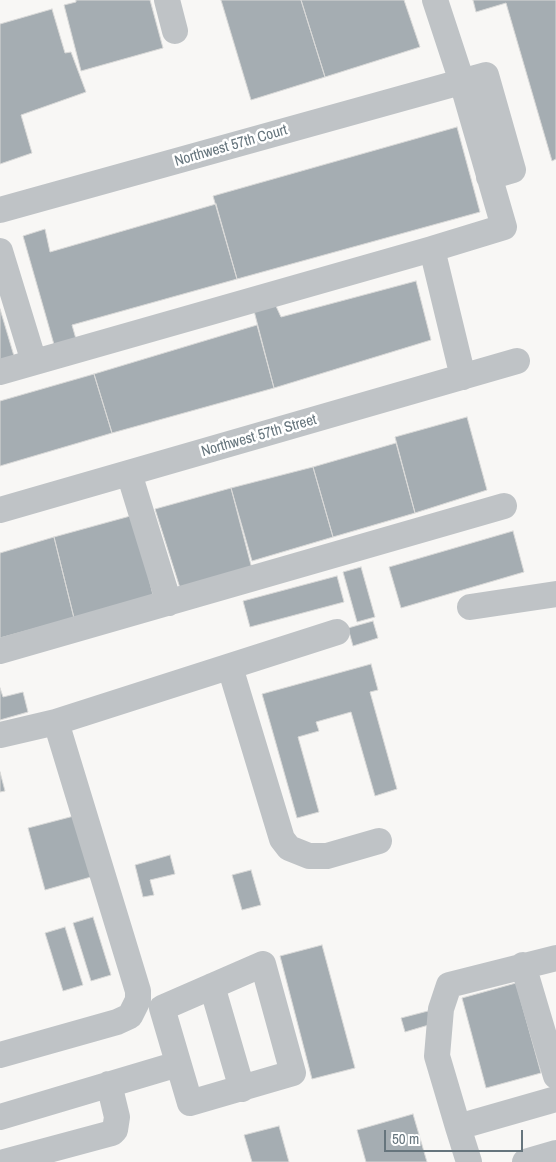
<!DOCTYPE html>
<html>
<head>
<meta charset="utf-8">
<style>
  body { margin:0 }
  #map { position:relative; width:556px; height:1162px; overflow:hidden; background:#f8f7f5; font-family:"Archivo Narrow",sans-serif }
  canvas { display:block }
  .scale { position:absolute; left:384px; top:1130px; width:139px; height:22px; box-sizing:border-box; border:2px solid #66757d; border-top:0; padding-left:6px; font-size:15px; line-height:18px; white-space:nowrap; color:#66757d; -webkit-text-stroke:4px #fff; paint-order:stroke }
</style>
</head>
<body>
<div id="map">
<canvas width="556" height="1162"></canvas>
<div class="scale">50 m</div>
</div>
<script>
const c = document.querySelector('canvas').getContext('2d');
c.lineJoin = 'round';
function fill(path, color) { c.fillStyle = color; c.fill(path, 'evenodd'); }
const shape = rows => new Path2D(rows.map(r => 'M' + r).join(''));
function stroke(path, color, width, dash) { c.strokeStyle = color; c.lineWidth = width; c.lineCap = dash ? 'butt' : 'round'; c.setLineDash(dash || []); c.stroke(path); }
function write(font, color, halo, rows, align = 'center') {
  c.font = font + ' "Archivo Narrow",sans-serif'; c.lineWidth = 5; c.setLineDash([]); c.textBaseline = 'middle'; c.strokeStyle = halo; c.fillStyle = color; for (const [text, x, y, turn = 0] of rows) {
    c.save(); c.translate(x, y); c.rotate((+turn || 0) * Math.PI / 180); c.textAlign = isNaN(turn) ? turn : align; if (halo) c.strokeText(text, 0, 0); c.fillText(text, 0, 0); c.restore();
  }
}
const building = shape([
  [76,0,150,0,163,48,81,71,64,5,76,2,76,0],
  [221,0,301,0,325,77,251,100,221,0],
  [301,0,404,0,420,47,325,77,301,0],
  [473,0,556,0,556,159,552,161,506,3,476,12,473,0],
  [52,9,65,53,71,52,86,92,21,115,32,153,0,164,0,24,52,9],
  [457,127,480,212,237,279,213,196,457,127],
  [216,204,237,279,72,325,76,339,55,348,23,236,45,229,50,252,216,204],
  [416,281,431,340,274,388,253,307,275,304,281,317,416,281],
  [0,309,14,356,0,363,0,309],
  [257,325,274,388,112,433,94,374,257,325],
  [94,374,112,433,0,466,0,401,94,374],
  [467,417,487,490,415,513,395,437,467,417],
  [396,443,415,513,333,537,313,467,396,443],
  [313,467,333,537,252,561,231,488,313,467],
  [231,488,252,569,180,588,155,509,231,488],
  [134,515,153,595,74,618,54,537,134,515],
  [513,531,524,572,401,608,389,567,513,531],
  [54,537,74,618,0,638,0,553,54,537],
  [361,567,375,617,357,622,343,572,361,567],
  [337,576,344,602,250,627,243,601,337,576],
  [373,621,378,638,353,646,348,628,373,621],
  [371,664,378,690,370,692,397,789,375,796,351,712,316,722,319,731,298,737,319,812,297,818,262,694,371,664],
  [0,688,3,697,23,692,28,712,0,720,0,688],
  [0,772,5,791,0,792,0,772],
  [74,816,91,877,45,890,28,828,74,816],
  [170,855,175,874,150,880,154,895,143,897,135,865,170,855],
  [251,870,261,905,242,910,232,875,251,870],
  [93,917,111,975,91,981,73,923,93,917],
  [65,927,83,985,63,991,45,933,65,927],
  [322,945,355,1068,312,1079,280,956,322,945],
  [516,983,541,1073,486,1088,462,998,516,983],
  [428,1011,432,1024,405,1032,401,1018,428,1011],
  [413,1114,427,1162,366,1162,357,1130,413,1114],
  [279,1126,289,1162,252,1162,244,1135,279,1126]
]);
const minor = shape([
  [167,0,175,31],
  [435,0,462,82,504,227,432,249,463,377],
  [0,210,486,75,513,170,489,177],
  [0,251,34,362],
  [0,372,432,249],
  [129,473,169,603],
  [0,510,517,361],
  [470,607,556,594],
  [0,651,504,506],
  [230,667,282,839,289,848,309,856,327,856,379,841],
  [0,735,56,722],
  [263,964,293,1073,190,1103,162,1008,263,964],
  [523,965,556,1076],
  [212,986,242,1089],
  [0,1055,117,1022,130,1016,138,1000,138,991,56,722,337,632],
  [0,1117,178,1064],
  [458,1127,437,1056,441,1009,449,985,556,958],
  [4,1162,112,1133,115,1130,117,1117,109,1084],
  [469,1162,458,1127,556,1099],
  [525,1162,556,1153]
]);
const streetNames = [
  ["Northwest 57th Court",231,146,-16],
  ["Northwest 57th Street",259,436,-16]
];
fill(building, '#a5adb2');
stroke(building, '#d9d9d8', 1);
stroke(minor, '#bfc3c6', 26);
write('15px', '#66757d', '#fff', streetNames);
</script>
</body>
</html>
